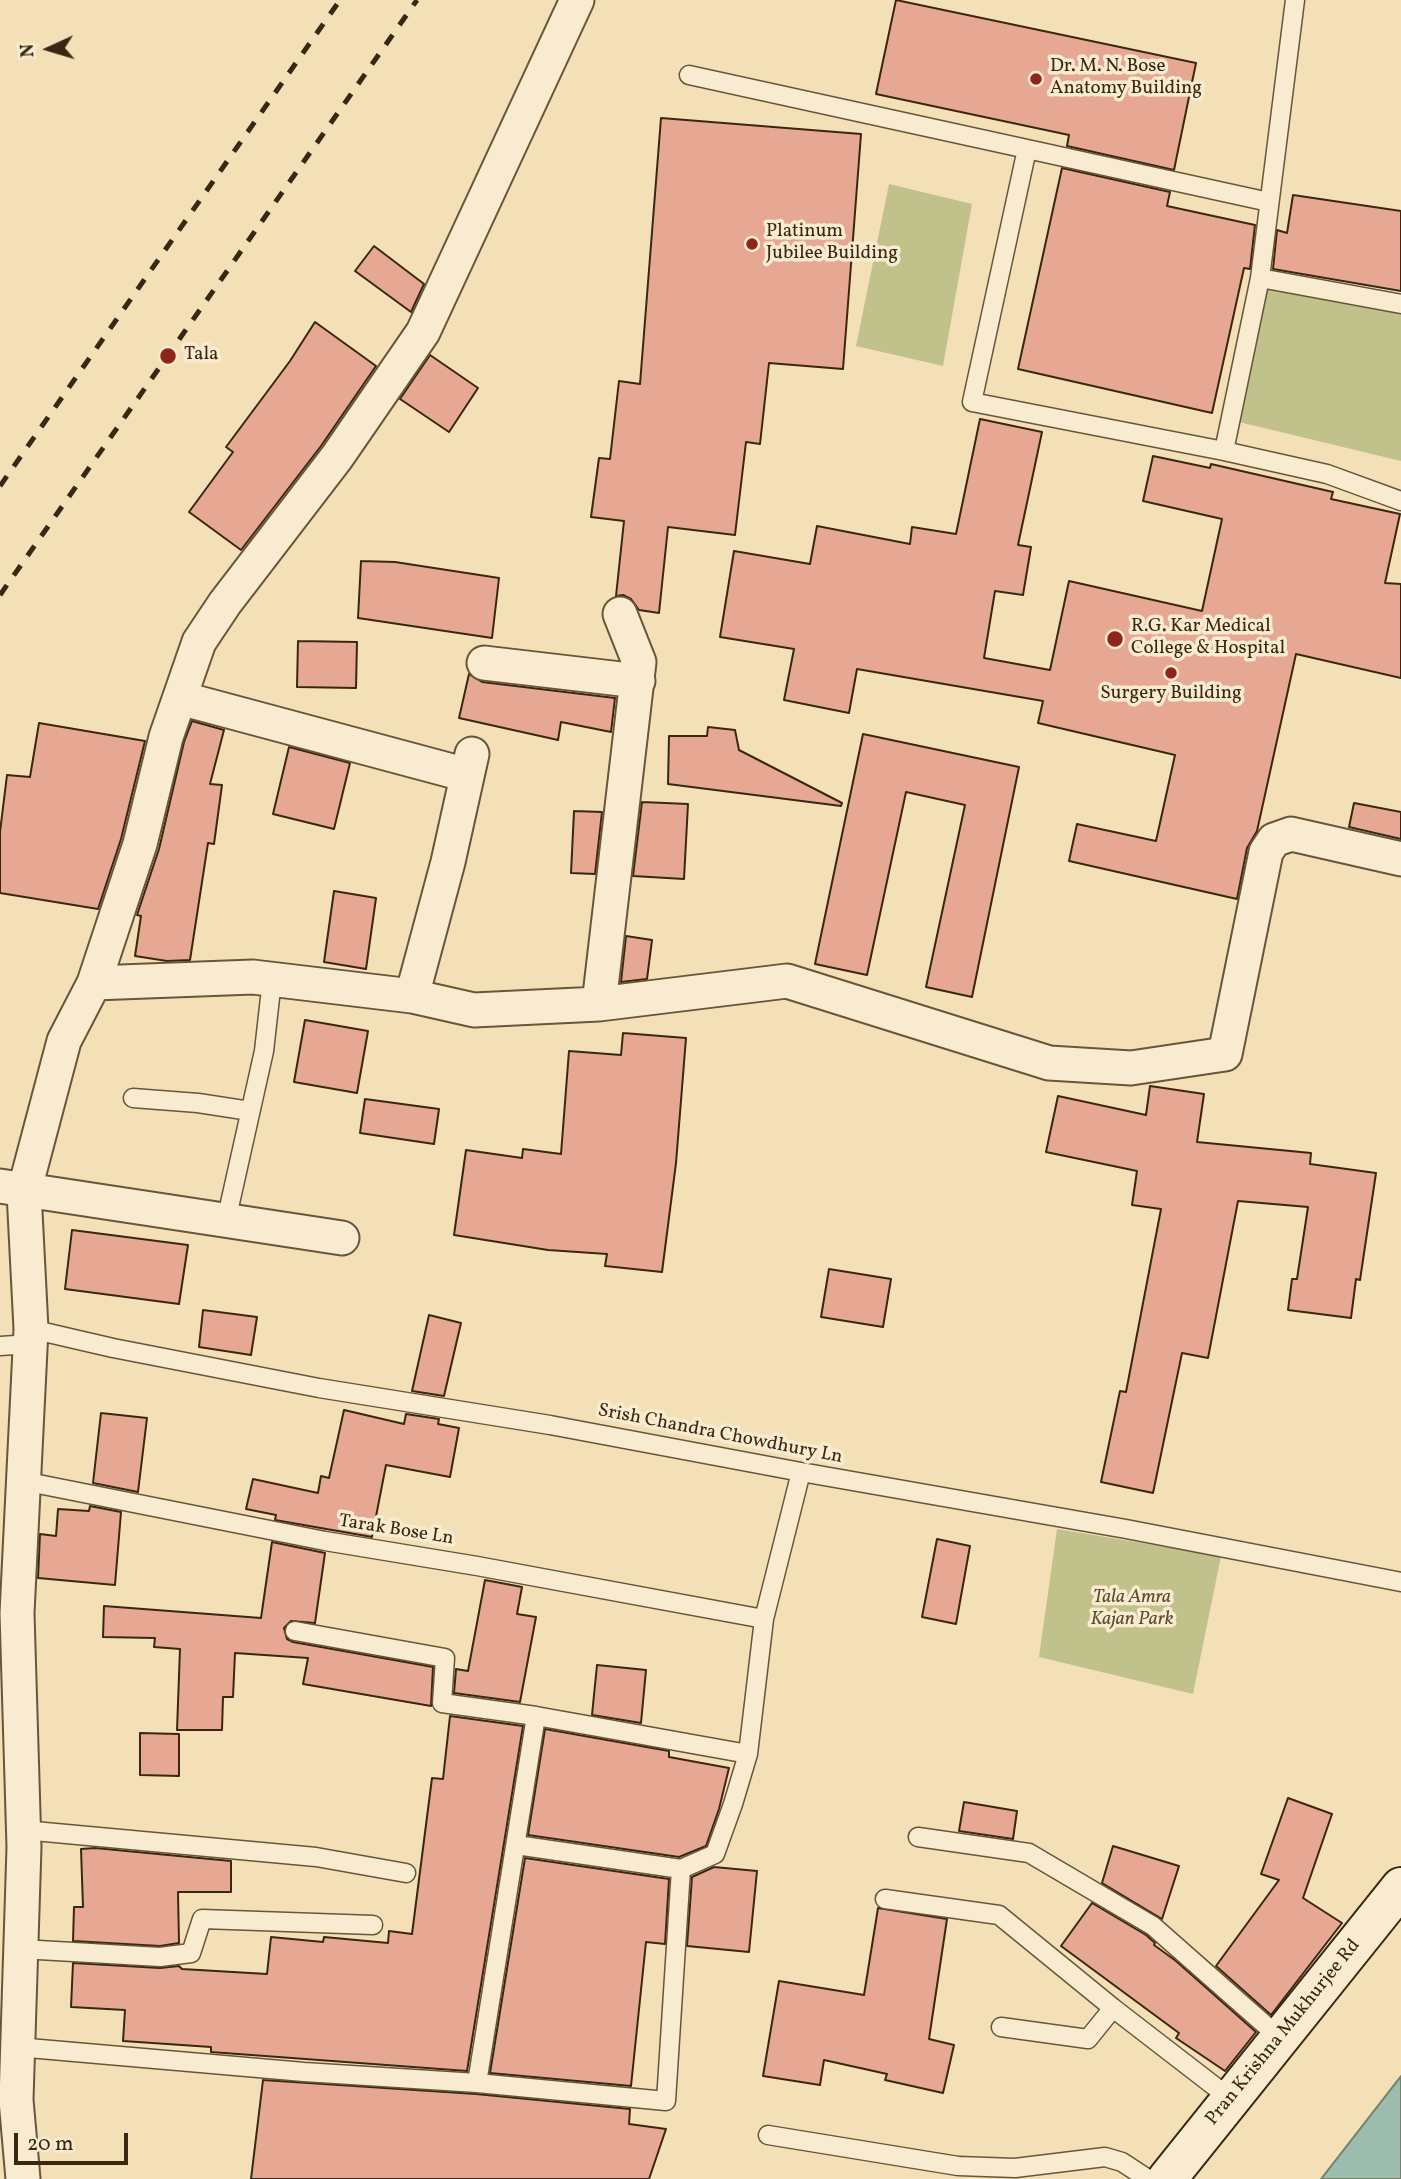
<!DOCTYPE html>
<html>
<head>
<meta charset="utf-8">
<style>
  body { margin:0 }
  #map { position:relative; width:1401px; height:2179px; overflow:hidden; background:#f4e0b7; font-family:Vollkorn,serif }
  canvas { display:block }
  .north { position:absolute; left:14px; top:14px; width:70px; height:70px; -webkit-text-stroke:5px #f8ebd0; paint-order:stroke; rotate:266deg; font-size:19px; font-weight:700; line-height:28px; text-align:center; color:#392711 }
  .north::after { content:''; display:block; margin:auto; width:24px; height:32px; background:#392711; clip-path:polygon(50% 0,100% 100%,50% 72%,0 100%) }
  .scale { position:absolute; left:14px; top:2133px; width:114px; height:32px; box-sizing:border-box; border:4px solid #392711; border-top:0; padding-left:9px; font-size:21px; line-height:24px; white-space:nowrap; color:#392711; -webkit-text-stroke:5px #f8ebd0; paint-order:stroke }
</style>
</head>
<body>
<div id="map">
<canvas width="1401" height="2179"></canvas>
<div class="north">N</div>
<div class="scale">20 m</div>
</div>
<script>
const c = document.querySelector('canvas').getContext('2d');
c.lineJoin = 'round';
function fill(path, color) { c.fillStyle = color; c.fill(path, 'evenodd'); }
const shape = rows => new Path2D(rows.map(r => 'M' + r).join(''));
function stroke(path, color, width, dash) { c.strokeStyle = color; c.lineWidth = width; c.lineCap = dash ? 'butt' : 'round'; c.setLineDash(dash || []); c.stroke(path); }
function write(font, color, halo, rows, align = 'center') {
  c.font = font + ' Vollkorn,serif'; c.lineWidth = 7; c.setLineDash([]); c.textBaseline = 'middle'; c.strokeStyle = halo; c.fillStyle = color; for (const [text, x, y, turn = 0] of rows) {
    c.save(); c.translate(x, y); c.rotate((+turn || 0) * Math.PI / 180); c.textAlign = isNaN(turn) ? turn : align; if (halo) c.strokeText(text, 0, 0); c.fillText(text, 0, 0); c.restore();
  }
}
const green = shape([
  [889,184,972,204,943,366,856,346],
  [1264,289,1401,312,1401,461,1239,422],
  [1057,1529,1221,1556,1193,1694,1039,1657]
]);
const water = shape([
  [1401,2076,1401,2179,1321,2179,1401,2076]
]);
const building = shape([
  [896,0,1196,63,1174,170,1067,146,1069,135,876,94,896,0],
  [661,118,861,134,843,369,769,363,760,444,746,442,735,535,668,527,659,613,639,610,631,599,623,595,616,596,624,521,591,517,599,458,610,459,619,381,640,384,661,118],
  [1062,168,1170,192,1167,206,1255,225,1250,269,1244,268,1212,413,1018,369,1062,168],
  [1293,195,1401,211,1401,291,1273,269,1277,230,1287,233,1293,195],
  [374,246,424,284,411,312,355,271,374,246],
  [315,322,376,366,321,446,241,550,189,512,233,452,226,447,290,361,315,322],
  [430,355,478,388,449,432,400,399,430,355],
  [980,419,1042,432,1018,545,1031,547,1023,595,995,591,984,658,1050,670,1069,581,1202,611,1222,519,1143,501,1153,456,1210,468,1211,464,1333,492,1331,499,1400,514,1385,583,1401,584,1401,678,1296,654,1257,831,1247,848,1237,899,1069,861,1077,824,1156,841,1175,755,1038,723,1043,701,857,669,849,713,784,700,794,649,720,637,734,551,810,564,817,526,910,544,912,527,956,534,980,419],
  [361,561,395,562,499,578,492,638,358,618,361,561],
  [298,641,357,642,356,688,297,687,298,641],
  [469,674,482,682,615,698,611,732,561,722,558,740,459,718,469,674],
  [192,721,224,730,210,784,222,785,214,844,208,843,190,960,167,961,135,956,141,916,137,915,159,849,184,742,192,721],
  [39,723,145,741,121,839,98,909,0,893,0,832,7,775,30,777,39,723],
  [708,727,735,730,739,750,842,803,841,806,668,784,669,736,707,736,708,727],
  [863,734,1019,767,972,997,926,987,965,805,906,792,867,975,815,964,863,734],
  [289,747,350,763,334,829,273,814,289,747],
  [642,802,688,804,684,879,633,876,642,802],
  [1354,803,1401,812,1401,839,1349,827,1354,803],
  [574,811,602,812,595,874,571,873,574,811],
  [334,891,376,898,366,969,324,962,334,891],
  [626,936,652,940,647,979,621,982,626,936],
  [305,1020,368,1031,357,1093,294,1082,305,1020],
  [623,1033,686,1038,676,1163,662,1272,605,1266,607,1254,548,1250,454,1235,466,1150,522,1158,523,1149,561,1154,569,1051,621,1055,623,1033],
  [1150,1086,1204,1094,1197,1142,1311,1153,1310,1164,1376,1173,1360,1280,1356,1279,1351,1318,1288,1310,1292,1279,1297,1279,1308,1207,1238,1201,1208,1358,1182,1353,1153,1493,1101,1482,1120,1391,1126,1392,1161,1209,1132,1205,1137,1171,1046,1152,1058,1096,1146,1115,1150,1086],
  [365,1099,439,1109,434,1144,360,1133,365,1099],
  [72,1230,188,1245,179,1304,65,1289,72,1230],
  [829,1269,891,1279,883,1327,821,1317,829,1269],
  [203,1310,257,1317,251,1355,199,1347,203,1310],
  [429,1315,461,1323,444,1396,412,1391,429,1315],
  [344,1410,404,1424,406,1414,439,1419,438,1424,459,1428,450,1477,386,1465,372,1537,275,1520,276,1515,246,1509,253,1479,318,1493,321,1476,329,1478,344,1410],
  [101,1413,147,1418,138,1492,93,1483,101,1413],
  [90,1506,121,1512,115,1585,38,1578,40,1534,56,1536,58,1509,89,1511,90,1506],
  [937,1539,970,1546,956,1624,922,1617,937,1539],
  [272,1542,325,1553,315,1623,291,1621,284,1628,287,1639,293,1642,433,1667,431,1706,303,1684,308,1658,235,1653,233,1697,223,1697,222,1730,177,1730,180,1649,154,1647,155,1638,103,1637,104,1606,261,1618,272,1542],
  [485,1580,522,1587,517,1614,536,1617,520,1702,454,1693,456,1669,468,1671,485,1580],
  [597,1665,646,1670,641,1723,592,1715,597,1665],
  [450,1716,523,1726,467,2071,211,2052,211,2047,123,2041,125,2010,71,2007,73,1963,160,1968,179,1966,182,1969,267,1974,271,1937,323,1942,324,1937,388,1943,389,1931,412,1934,432,1778,443,1779,450,1716],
  [545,1729,669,1751,669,1757,729,1768,719,1809,706,1846,679,1857,528,1835,545,1729],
  [140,1733,179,1734,179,1776,140,1775,140,1733],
  [1288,1798,1332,1814,1303,1898,1342,1923,1271,2015,1216,1966,1279,1880,1261,1874,1288,1798],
  [964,1802,1017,1811,1013,1839,959,1831,964,1802],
  [1113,1846,1179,1866,1162,1919,1102,1883,1113,1846],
  [95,1848,231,1861,231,1892,178,1892,179,1943,160,1946,73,1941,74,1907,83,1907,81,1849,95,1848],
  [525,1858,669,1879,665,1944,646,1942,631,2086,490,2073,525,1858],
  [714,1867,757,1871,749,1952,687,1946,692,1877,714,1867],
  [1092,1903,1146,1935,1155,1943,1154,1945,1176,1961,1256,2032,1225,2071,1176,2038,1179,2033,1061,1946,1092,1903],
  [878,1908,947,1919,929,2039,954,2045,943,2093,885,2080,887,2074,824,2060,820,2085,763,2076,779,1981,864,1995,878,1908],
  [263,2080,476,2094,630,2109,629,2124,666,2129,649,2179,251,2179,263,2080]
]);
const lane = shape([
  [1295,0,1260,278,1224,451,1327,474,1401,501],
  [689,75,1269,202],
  [1027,149,972,402,1224,451],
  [1260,278,1401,304],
  [133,1098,198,1103,250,1111],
  [226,1221,264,1051,272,980],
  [31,1329,113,1348,319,1388,550,1425,801,1472,1126,1529,1401,1582],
  [0,1346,30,1344],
  [23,1481,325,1541,477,1566,764,1619],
  [295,1631,445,1658,442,1703,536,1716,748,1754],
  [23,1830,316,1857,406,1873],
  [918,1837,1029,1853,1153,1926,1280,2038],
  [681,1869,715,1854,733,1804,748,1754,764,1619,801,1472],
  [885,1899,999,1915,1113,2008,1231,2099],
  [21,1949,160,1957,191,1953,202,1919,373,1925],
  [1001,2027,1088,2039,1113,2008],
  [17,2047,304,2072,477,2083,666,2101,681,1869,516,1845],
  [477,2083,536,1716],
  [768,2135,958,2166,1015,2168,1105,2157,1122,2162,1148,2179]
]);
const street = shape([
  [484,663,638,681],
  [180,698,467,775],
  [94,983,140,844,166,737,199,642,225,603,337,457,423,332,577,0],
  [412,996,448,862,472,754],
  [599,1004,639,662,620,614],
  [0,1186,342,1238],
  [23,2179,16,2100,24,1847,17,1613,31,1329,24,1192,64,1041,94,983,253,977,412,996,474,1010,599,1004,787,981,1049,1063,1131,1068,1225,1054,1266,852,1274,840,1291,834,1401,859]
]);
const secondary = shape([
  [1167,2179,1401,1887]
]);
const rail = shape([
  [0,486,340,0],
  [0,595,417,0]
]);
const markers = [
  [1036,79,7,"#8f2418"],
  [752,244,7,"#8f2418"],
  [168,356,9,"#8f2418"],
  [1115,639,9,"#8f2418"],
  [1171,673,7,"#8f2418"]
];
const poiNames = [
  ["Dr. M. N. Bose",1050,68],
  ["Anatomy Building",1050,90],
  ["Platinum",766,233],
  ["Jubilee Building",766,255],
  ["Tala",184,356],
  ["R.G. Kar Medical",1131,628],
  ["College & Hospital",1131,650],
  ["Surgery Building",1171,695,"center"]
];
const streetNames = [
  ["Srish Chandra Chowdhury Ln",720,1435,11],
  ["Tarak Bose Ln",396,1531,9],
  ["Pran Krishna Mukhurjee Rd",1284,2033,-51]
];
const parkNames = [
  ["Tala Amra",1132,1599],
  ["Kajan Park",1132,1621]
];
fill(green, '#c0c18b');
fill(water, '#9cbdad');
stroke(water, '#74816f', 2);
fill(building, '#e7a893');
stroke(building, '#392711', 2);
stroke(lane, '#68553a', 21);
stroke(street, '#68553a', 37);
stroke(secondary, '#392711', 42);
stroke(lane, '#f8ebd0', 18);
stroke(street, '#f8ebd0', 33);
stroke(secondary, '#f8ebd0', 38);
stroke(rail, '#392711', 5, [12, 12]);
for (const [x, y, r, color] of markers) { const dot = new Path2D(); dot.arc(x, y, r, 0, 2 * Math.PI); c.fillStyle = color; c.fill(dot); stroke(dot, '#f8ebd0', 2.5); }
write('19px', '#392711', '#f8ebd0', poiNames, 'left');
write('19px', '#392711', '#f8ebd0', streetNames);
write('italic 19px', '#5b4e30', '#f8ebd0', parkNames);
</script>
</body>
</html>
